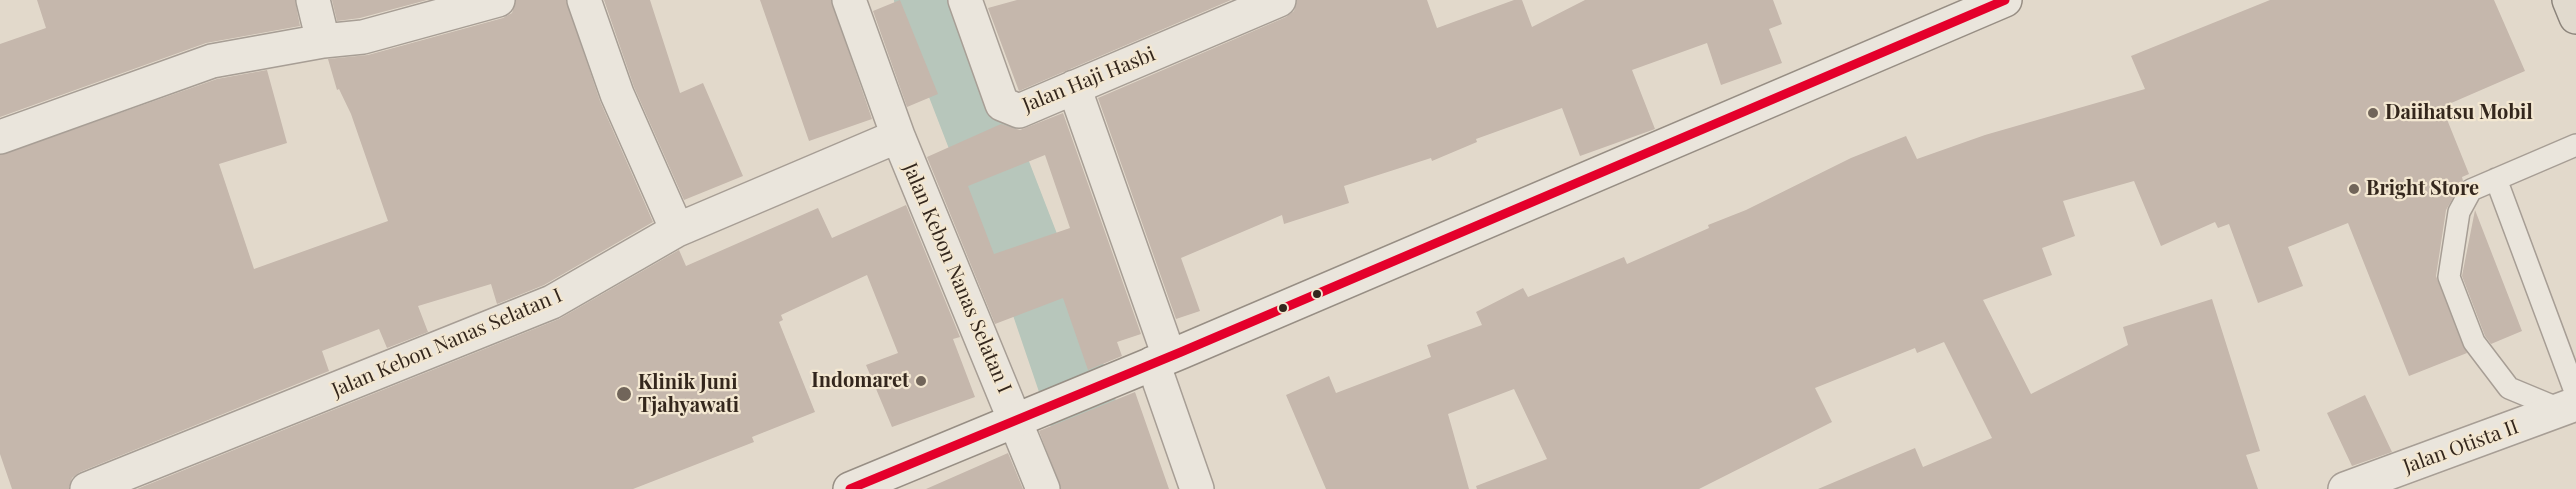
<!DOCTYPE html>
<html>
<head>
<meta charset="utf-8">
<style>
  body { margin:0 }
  canvas { display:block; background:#e2d9cb }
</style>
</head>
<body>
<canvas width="2576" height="489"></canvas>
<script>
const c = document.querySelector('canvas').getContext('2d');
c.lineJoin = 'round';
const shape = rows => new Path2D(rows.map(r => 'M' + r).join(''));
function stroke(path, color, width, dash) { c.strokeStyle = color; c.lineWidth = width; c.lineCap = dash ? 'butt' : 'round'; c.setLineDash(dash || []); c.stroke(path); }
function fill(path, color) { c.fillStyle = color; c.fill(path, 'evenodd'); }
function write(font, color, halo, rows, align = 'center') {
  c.font = font + ' "Playfair Display",serif'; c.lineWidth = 4.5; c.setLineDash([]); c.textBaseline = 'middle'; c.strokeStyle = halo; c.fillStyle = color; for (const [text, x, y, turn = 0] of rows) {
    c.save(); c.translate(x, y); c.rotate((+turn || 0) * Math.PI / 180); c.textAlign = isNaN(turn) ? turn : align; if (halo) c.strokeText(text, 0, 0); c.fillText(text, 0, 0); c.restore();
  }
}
const river = shape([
  [929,0,1042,292,1109,489]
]);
const building = shape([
  [37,0,295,0,300,26,206,43,0,117,0,44,46,28],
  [332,0,427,0,360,18,337,21],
  [516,0,566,0,600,101,653,222,544,285,497,304,491,284,418,306,428,332,387,348,379,329,322,351,329,371,80,472,72,478,69,489,12,489,0,454,0,155,217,79,267,70,287,143,219,164,254,269,388,221,351,114,339,89,337,90,328,59,368,55,503,18,512,13],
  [604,0,650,0,680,93,703,83,743,176,684,200,634,87],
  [760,0,831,0,872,119,809,141],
  [900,0,938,94,907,107,873,11],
  [1017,0,1231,0,1019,91,988,8],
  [1297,0,1427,0,1437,28,1514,0,1522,0,1532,27,1585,0,1773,0,1782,24,1769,29,1782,63,1721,85,1707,43,1632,70,1655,129,1580,156,1562,108,1476,139,1477,142,1432,161,1431,158,1344,186,1349,203,1284,224,1282,215,1181,258,1200,311,1176,319,1098,98,1286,17,1294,11],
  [2270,0,2494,0,2525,71,2442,107,2469,174,2462,177,2463,181,2446,210,2436,276,2467,353,2409,376,2348,223,2288,247,2303,286,2258,303,2229,224,2218,228,2215,222,2161,246,2134,181,2063,201,2075,236,2042,248,2052,275,1983,300,2031,394,2128,345,2123,327,2212,299,2260,451,2246,455,2258,489,1818,489,1915,448,1923,467,1992,438,1944,342,1917,353,1915,348,1815,388,1832,422,1699,489,1477,489,1476,486,1547,459,1514,389,1448,414,1469,489,1326,489,1286,395,1329,376,1336,393,1431,357,1427,345,1482,325,1476,312,1523,288,1528,297,1624,257,1627,264,1709,228,1708,225,1746,210,1851,158,1906,136,1917,159,1985,135,2145,89,2131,56],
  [1063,113,1141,334,1117,342,1122,356,1088,370,1063,298,995,324,927,157,1001,124,1020,130],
  [1045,155,1070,228,994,254,968,186],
  [906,205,960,337,953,339,975,397,892,427,866,365,898,353,867,275,781,315,783,320,779,322,815,412,752,437,754,442,633,489,137,489,559,319,679,250,686,266,818,208,832,238],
  [2475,210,2522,331,2491,344,2485,336,2462,276],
  [1135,392,1169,489,1061,489,1039,431],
  [2365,395,2392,452,2352,466,2327,413],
  [1008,453,1023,489,926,489]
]);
const lane = shape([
  [2496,179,2576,394],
  [2562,410,2509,388,2474,342,2449,277,2459,212,2471,190,2576,145]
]);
const street = shape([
  [313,0,323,41],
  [584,0,617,94,677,230],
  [849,0,898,136,1043,489],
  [965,0,1002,104,1019,111,1279,0],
  [1074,87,1169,356],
  [0,137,212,61,323,41,363,37,498,0],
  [1153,363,1197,489],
  [87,489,552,302,677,230,898,136],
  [2345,489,2576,404]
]);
const secondary = shape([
  [850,489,1181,352,2005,0]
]);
const primary = shape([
  [2569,0,2576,17]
]);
const bus1 = shape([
  [850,489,1181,352,2005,0]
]);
const markers = [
  [2373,113,6,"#71655a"],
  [2354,189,6,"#71655a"],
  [1317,294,5,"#34271d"],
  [1283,308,5,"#34271d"],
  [921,381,6,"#71655a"],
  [624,394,8,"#71655a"]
];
const streetNames = [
  ["Jalan Haji Hasbi",1089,80,-22],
  ["Jalan Kebon Nanas Selatan I",957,278,67],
  ["Jalan Kebon Nanas Selatan I",447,343,-23],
  ["Jalan Otista II",2461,447,-20]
];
const poiNames = [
  ["Daiihatsu Mobil",2385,113],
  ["Bright Store",2366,189],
  ["Indomaret",909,381,"right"],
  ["Klinik Juni",638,383],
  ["Tjahyawati",638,406]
];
stroke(river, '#b7c6bb', 70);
fill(building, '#c5b7ac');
stroke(lane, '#a79e95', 24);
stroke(street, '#a79e95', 36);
stroke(secondary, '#978e84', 36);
stroke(primary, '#8c847b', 36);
stroke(lane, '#eae5dc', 21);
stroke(street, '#eae5dc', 33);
stroke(secondary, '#eae5dc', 33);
stroke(primary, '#e1dace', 33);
stroke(bus1, '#e4002b', 9);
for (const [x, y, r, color] of markers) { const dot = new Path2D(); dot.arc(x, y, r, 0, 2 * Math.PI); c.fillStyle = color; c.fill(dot); stroke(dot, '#f3e7d1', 2); }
write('20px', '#34271d', '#f3e7d1', streetNames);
write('bold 20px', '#34271d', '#f3e7d1', poiNames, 'left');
</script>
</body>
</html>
